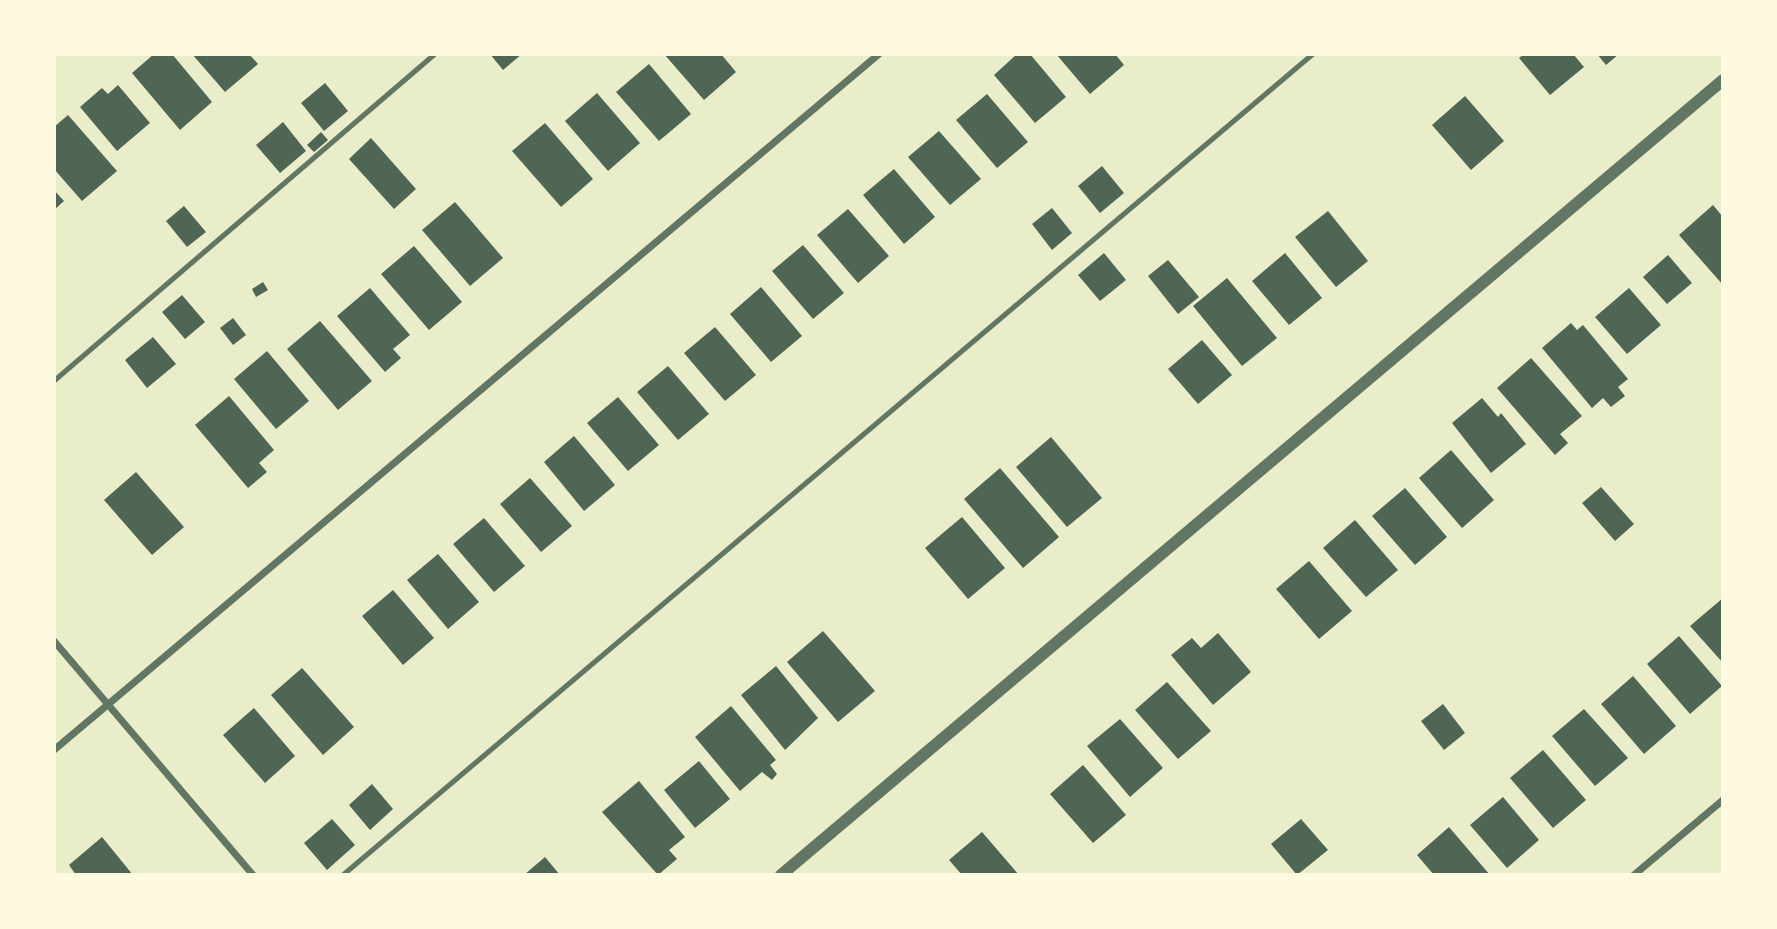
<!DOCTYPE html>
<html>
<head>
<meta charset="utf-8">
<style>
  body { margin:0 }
  #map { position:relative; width:1777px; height:929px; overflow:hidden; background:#e9edc9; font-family:"IBM Plex Sans",sans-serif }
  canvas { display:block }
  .frame { position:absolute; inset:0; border:56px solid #fefae0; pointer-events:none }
</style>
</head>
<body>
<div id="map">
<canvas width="1777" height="929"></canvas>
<div class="frame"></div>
</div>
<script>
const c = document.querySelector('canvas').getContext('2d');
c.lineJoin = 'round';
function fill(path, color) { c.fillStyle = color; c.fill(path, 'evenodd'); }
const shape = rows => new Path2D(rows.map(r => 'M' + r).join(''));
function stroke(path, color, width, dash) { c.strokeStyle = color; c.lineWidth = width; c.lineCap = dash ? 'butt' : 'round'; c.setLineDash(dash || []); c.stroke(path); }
const building = shape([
  [154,54,172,54,212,102,180,130,132,73],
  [192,54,249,54,258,64,225,92],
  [490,54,522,54,503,70],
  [664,54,721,54,736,72,704,100],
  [1017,54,1030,54,1066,97,1035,123,994,75],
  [1056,54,1115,54,1124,65,1090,94],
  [1524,54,1573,54,1584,67,1550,95,1519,58],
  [1597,54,1619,54,1606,65],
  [649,64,691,114,659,141,616,92],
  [325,83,348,111,324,131,301,103],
  [118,85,150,123,117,151,80,107,102,88,108,94],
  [597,93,640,143,608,171,565,121],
  [987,94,1028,142,997,168,956,120],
  [1465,96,1504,141,1471,170,1432,125],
  [68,115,117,171,82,201,54,169,54,127],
  [283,122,306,151,280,173,256,145],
  [545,123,593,179,561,207,512,151],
  [939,131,981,179,950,205,908,157],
  [321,132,328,140,314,152,307,145],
  [371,138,416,189,394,209,349,159],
  [1102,166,1124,193,1100,213,1078,186],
  [894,169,935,217,904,244,863,195],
  [54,190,64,201,54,210],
  [455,202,503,258,470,286,422,230],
  [1713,205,1723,217,1723,285,1679,235],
  [184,206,206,232,187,247,166,221],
  [1052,208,1072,233,1052,250,1032,224],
  [848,209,889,256,858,283,817,235],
  [1328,211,1368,261,1336,287,1295,237],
  [803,245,844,293,813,319,772,271],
  [414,246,462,302,429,330,381,274],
  [1104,253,1126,280,1100,301,1078,275],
  [1285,253,1322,298,1289,325,1252,281],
  [1668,255,1692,283,1667,304,1643,277],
  [1168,260,1199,297,1178,314,1148,276],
  [1227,278,1277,338,1242,366,1193,306],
  [263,282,268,290,256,297,252,289],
  [761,287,802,336,771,362,730,314],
  [370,288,410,335,393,349,401,358,385,372,337,316],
  [1629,288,1661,325,1627,354,1595,317],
  [182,295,205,322,185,339,162,312],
  [233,318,246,335,233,345,220,328],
  [320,321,372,381,338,410,287,349],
  [1571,323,1577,330,1583,325,1628,379,1618,387,1625,396,1611,407,1603,398,1592,408,1542,348],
  [715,327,756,375,725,401,684,353],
  [153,337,176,364,147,388,125,360],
  [1202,340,1232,375,1198,404,1168,369],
  [267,351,309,401,276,429,234,379],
  [1531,358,1582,416,1560,434,1568,443,1555,455,1497,388],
  [668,366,709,414,678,440,637,392],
  [229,396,274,450,259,463,267,472,248,488,195,425],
  [618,397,659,445,628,471,587,423],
  [1482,398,1498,417,1501,413,1526,444,1491,473,1452,423],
  [574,436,615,485,584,511,544,462],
  [1051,437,1102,498,1067,527,1016,467],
  [1451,450,1494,500,1462,528,1419,478],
  [1000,468,1059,537,1023,568,964,499],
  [136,472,184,527,152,555,104,500],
  [530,478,572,526,541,552,500,504],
  [1601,487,1634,524,1615,541,1582,503],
  [1405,488,1447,537,1415,565,1372,516],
  [962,517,1005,568,968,599,925,548],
  [484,518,525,566,494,592,453,544],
  [1355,520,1398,570,1366,597,1323,548],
  [438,554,479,602,448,629,407,580],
  [1309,561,1352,611,1319,639,1276,589],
  [393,590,434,638,403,665,362,616],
  [1723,598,1723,663,1690,626],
  [823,631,875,691,838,722,787,662],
  [1218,633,1251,672,1213,705,1171,655,1192,638,1201,648],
  [1679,636,1722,686,1690,714,1647,664],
  [776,666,818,718,785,750,741,695],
  [302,668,354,727,323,755,271,695],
  [1633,676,1676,726,1644,754,1601,704],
  [1167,682,1211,731,1178,759,1135,710],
  [1443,704,1465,733,1444,750,1421,721],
  [731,706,776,760,770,765,777,774,772,780,762,772,740,791,695,737],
  [254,708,295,756,265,783,223,735],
  [1584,709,1628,758,1595,786,1552,736],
  [1120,719,1163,768,1130,797,1087,746],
  [1543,750,1586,800,1553,828,1510,778],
  [699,761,730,799,695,828,664,790],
  [1083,765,1126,815,1093,843,1050,794],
  [639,781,685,837,669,850,677,859,658,875,602,812],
  [372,784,393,809,370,830,349,805],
  [1503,797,1539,840,1507,868,1470,825],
  [332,819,355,845,327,870,304,843],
  [1301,819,1328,850,1297,875,1271,844],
  [1449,827,1490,875,1434,875,1417,855],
  [982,832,1019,875,962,875,949,860],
  [102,837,133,875,76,875,69,865],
  [545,857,560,875,524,875]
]);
const service = shape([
  [54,381,435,54],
  [343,875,1313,54]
]);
const minor = shape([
  [54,641,253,875],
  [54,750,879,54],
  [1634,875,1723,800]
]);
const tertiary = shape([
  [781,875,1723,80]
]);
fill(building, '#4f6655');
stroke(service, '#617663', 5);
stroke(minor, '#617663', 7);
stroke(tertiary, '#617663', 12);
</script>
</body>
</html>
